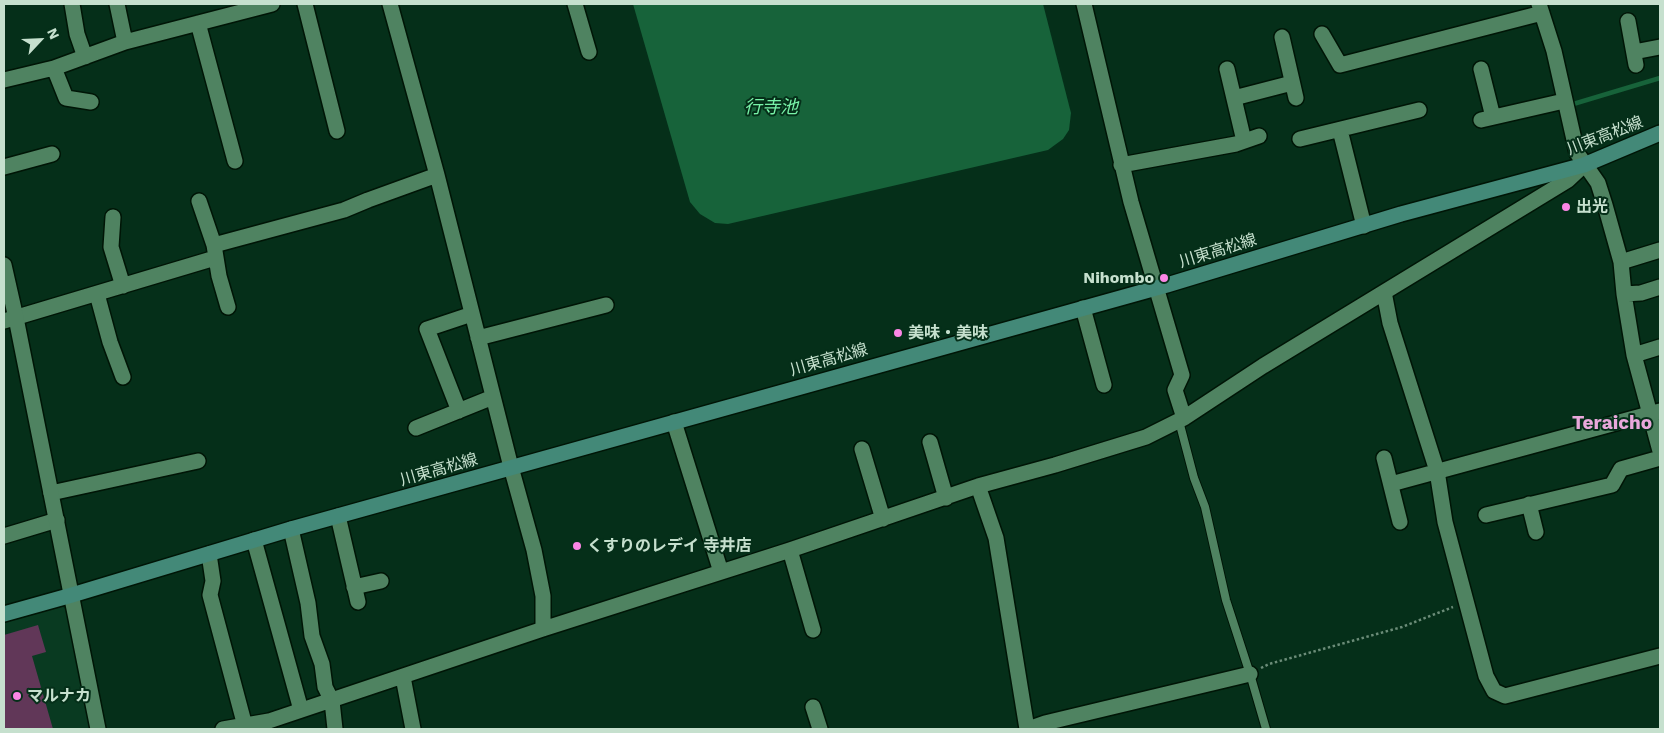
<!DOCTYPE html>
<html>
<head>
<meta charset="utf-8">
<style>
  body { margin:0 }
  #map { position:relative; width:1664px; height:733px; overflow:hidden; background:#052f19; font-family:"Work Sans",sans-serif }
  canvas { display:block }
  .frame { position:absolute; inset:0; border:5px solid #c6e0ce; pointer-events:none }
  .north { position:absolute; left:15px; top:15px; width:50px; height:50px; -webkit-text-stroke:4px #052f19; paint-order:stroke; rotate:65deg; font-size:14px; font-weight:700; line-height:20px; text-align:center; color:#c6e0ce }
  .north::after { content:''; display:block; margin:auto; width:18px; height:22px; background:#c6e0ce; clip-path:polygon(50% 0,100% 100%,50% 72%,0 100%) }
</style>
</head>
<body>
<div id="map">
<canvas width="1664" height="733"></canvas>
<div class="frame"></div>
<div class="north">N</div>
</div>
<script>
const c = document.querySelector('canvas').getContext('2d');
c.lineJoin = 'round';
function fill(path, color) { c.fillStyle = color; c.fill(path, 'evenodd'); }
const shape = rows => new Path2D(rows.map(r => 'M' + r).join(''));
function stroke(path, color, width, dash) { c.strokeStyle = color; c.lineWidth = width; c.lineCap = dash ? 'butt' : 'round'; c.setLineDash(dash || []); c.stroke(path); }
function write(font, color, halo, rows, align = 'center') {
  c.font = font + ' "Work Sans","Noto Sans JP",sans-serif'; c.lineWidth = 4; c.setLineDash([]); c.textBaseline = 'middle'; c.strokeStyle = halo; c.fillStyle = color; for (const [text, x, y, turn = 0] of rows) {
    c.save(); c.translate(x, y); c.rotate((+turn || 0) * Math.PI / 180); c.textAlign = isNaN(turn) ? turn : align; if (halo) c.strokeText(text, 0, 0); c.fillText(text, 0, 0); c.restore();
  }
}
const built = shape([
  [59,604,67,610,90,729,4,729,4,620]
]);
const water = shape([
  [633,4,1043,4,1071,113,1069,130,1063,139,1048,150,728,224,715,223,700,214,690,202]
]);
const stream = shape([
  [1570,105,1660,78]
]);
const building = shape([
  [38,625,46,652,32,656,53,729,4,729,4,635]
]);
const path = shape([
  [1261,668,1269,664,1402,627,1453,607]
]);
const service = shape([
  [1179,421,1194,478,1205,507,1226,600,1250,674,1266,729]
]);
const minor = shape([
  [72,4,77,34,85,57],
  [117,4,125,42],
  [305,4,337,131],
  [390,4,437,175,511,467,534,550,543,596,543,629],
  [575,4,589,52],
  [1084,4,1131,202,1182,375,1175,390,1184,418],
  [1539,4,1554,51,1577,153,1598,183,1605,205,1621,262,1624,294,1634,355,1660,451],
  [1628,21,1636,65],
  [198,23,235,161],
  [1322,34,1340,65,1542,13],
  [1282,37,1296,98],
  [1634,52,1660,47],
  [54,68,66,98,91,102],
  [1227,69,1244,141],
  [1481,69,1493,117],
  [4,80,54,68,125,42,272,4],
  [1234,98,1292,83],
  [1481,120,1564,101],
  [1340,130,1364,226],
  [1300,139,1419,110],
  [1121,165,1236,144,1259,136],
  [4,167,52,154],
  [199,201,214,245,219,276,228,307],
  [113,217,111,247,123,286],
  [214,245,344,210,368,200,437,175],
  [1621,262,1660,250],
  [1384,292,1390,323,1437,471,1445,522,1486,676,1494,691,1505,696,1660,656],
  [97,294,110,342,123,377],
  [1624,294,1641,293,1660,287],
  [1083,308,1104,385],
  [4,321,215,258],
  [478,338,606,305],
  [1634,355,1660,347],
  [459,411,427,329,472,314],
  [674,422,721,572],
  [416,428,493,397],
  [930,442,946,498],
  [862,449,883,519],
  [1384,458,1400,522],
  [1391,484,1660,411],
  [978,486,996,538,1027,729],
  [51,493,198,461],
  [1529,504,1536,532],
  [1486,515,1612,485,1621,469,1660,458],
  [338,516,358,602],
  [291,529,308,603,312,636,322,664,325,687,332,701,335,729],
  [4,536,57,520],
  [254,540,301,710],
  [790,550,813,630],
  [209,554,213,581,210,595,245,726],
  [354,587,381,581],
  [403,677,413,729],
  [813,707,820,729],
  [223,729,269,721,543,629,790,550,978,486,1055,465,1146,437,1184,418,1263,366,1568,180,1584,165],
  [1028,729,1045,723,1250,674]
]);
const tertiary = shape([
  [4,265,16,318,98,729]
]);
const secondary = shape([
  [4,614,72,595,291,529,1167,285,1401,214,1584,165,1660,133]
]);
const markers = [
  [1566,207,5,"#fb86e5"],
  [1164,278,5,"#fb86e5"],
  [898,333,5,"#fb86e5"],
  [577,546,5,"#fb86e5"],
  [17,696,5,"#fb86e5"]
];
const streetNames = [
  ["川東高松線",1605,136,-21],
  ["川東高松線",1218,251,-17],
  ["川東高松線",829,360,-16],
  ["川東高松線",439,470,-16]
];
const poiNames = [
  ["出光",1576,207],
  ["Nihombo",1154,278,"right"],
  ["美味・美味",908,333],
  ["くすりのレデイ 寺井店",587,546],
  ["マルナカ",27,696]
];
const waterNames = [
  ["行寺池",771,108]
];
const quarterNames = [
  ["Teraicho",1612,423]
];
fill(built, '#093a21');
fill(water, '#17633a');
stroke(stream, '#17633a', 4.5);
fill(building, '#613758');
stroke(service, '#001506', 10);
stroke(minor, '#001506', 18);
stroke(tertiary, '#001506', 18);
stroke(secondary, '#001506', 18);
stroke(path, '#6b8c78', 2.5, [2.5, 2.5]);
stroke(service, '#4f8361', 8);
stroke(minor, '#4f8361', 15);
stroke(tertiary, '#4f8361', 15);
stroke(secondary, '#438978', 15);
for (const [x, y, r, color] of markers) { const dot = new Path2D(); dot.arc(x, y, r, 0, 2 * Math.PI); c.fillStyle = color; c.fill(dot); stroke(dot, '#052f19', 2); }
write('16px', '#c6e0ce', '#052f19', streetNames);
write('bold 16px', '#c6e0ce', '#052f19', poiNames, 'left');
write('italic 18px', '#78f3a8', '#052f19', waterNames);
write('bold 19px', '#e9a8db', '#052f19', quarterNames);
</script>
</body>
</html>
